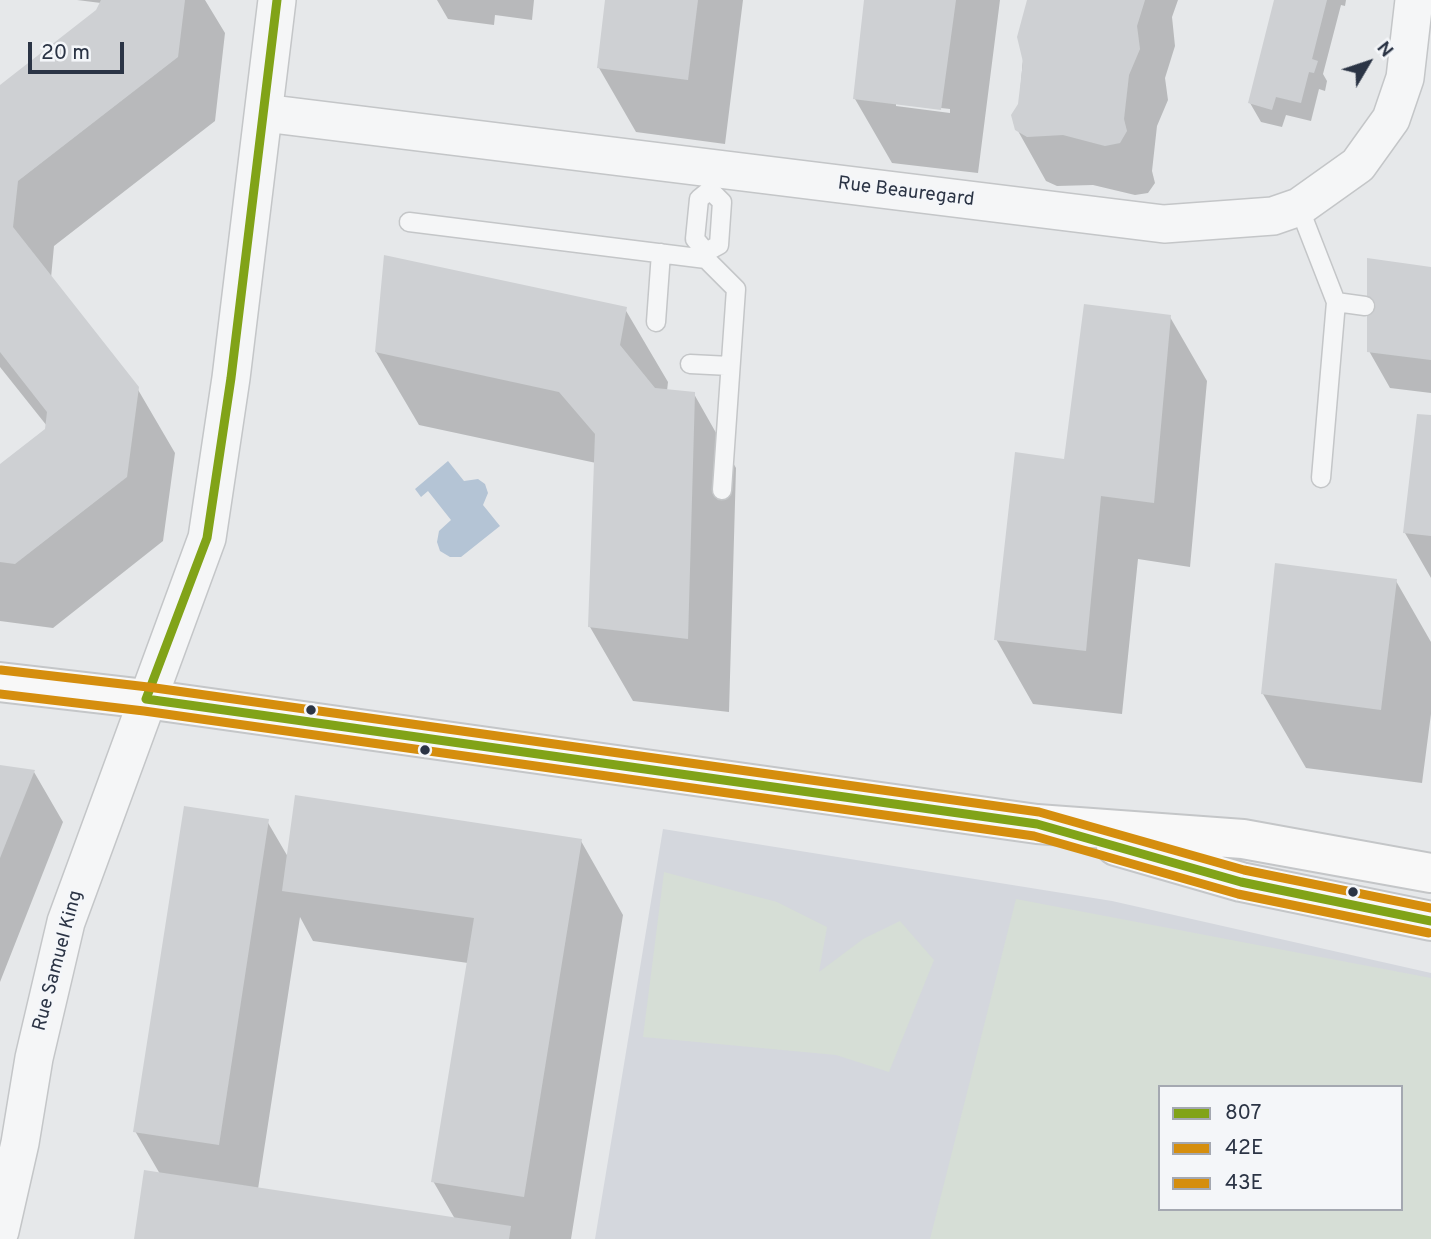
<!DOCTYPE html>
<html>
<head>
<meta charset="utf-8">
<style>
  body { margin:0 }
  #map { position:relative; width:1431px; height:1239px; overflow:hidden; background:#e6e8ea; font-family:Overpass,sans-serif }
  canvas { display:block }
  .legend { position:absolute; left:1158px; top:1085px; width:245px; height:126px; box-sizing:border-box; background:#f4f6f9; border:2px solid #a4a8b1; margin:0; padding:9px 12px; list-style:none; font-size:21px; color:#2b3445 }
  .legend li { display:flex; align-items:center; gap:14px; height:35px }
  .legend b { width:35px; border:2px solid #a4a8b1 }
  .north { position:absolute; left:1333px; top:28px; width:70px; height:70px; -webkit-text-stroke:5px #f4f6f9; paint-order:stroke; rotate:51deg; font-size:19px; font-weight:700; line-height:28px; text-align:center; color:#2b3445 }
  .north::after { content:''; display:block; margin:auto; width:24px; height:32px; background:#2b3445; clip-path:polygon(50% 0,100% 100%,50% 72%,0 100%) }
  .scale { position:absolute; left:28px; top:42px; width:96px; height:32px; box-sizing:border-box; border:4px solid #2b3445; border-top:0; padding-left:9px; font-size:21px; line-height:24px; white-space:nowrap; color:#2b3445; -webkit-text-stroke:5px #f4f6f9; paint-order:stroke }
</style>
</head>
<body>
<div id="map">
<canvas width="1431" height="1239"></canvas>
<ul class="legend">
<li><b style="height:9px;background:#81a318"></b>807</li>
<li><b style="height:9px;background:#d58e0e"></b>42E</li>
<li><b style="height:9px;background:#d58e0e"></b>43E</li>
</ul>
<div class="north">N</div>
<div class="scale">20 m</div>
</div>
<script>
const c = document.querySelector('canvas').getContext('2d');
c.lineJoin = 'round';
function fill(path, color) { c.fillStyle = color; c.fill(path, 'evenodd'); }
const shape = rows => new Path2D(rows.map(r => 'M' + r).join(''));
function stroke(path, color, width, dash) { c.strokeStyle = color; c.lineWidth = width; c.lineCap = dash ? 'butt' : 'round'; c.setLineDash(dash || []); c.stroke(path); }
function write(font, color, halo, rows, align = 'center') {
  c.font = font + ' Overpass,sans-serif'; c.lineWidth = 5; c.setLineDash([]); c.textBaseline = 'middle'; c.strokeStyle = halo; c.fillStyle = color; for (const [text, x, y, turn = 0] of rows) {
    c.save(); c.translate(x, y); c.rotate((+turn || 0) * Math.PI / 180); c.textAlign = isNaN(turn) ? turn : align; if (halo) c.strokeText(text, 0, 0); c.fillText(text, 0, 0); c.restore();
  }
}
const built = shape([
  [663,829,1112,901,1431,973,1431,1239,595,1239],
  [1160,1087,1401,1087,1401,1209,1160,1209]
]);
const green = shape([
  [664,872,777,902,827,927,819,972,863,939,900,921,934,960,889,1072,836,1055,643,1037],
  [1016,899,1431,978,1431,1239,930,1239],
  [1160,1087,1401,1087,1401,1209,1160,1209]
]);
const water = shape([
  [448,461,464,481,478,479,485,484,488,493,483,505,500,526,461,557,450,557,440,551,437,542,439,531,451,520,428,491,421,497,415,489]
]);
const shadow = shape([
  [77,0,205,0,225,33,215,121,54,246,51,278,137,388,175,453,163,541,53,628,0,621,0,466,46,430,47,426,0,367,0,87,97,11,101,3],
  [437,0,534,0,532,20,495,15,494,25,448,19],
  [607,0,743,0,725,144,636,132,599,68],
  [866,0,1000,0,978,173,892,163,855,99],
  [896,103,950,109,950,113,896,106],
  [1028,0,1178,0,1172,17,1175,46,1165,78,1168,100,1157,126,1152,171,1155,183,1148,193,1135,195,1093,185,1057,186,1046,181,1013,122,1019,105],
  [1276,0,1346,0,1345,6,1341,5,1323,74,1327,81,1325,91,1319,89,1311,121,1286,115,1282,127,1261,122,1250,103],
  [1431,269,1431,393,1390,388,1369,351],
  [625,309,668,382,667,391,694,394,736,468,729,712,633,701,590,627,596,463,419,425,376,352],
  [1170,317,1207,381,1190,567,1138,559,1122,714,1033,704,996,639,1066,461],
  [1431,417,1431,578,1405,533],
  [1396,581,1431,642,1431,714,1422,783,1306,768,1263,694],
  [0,767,34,772,63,822,0,982],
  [267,821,288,857,581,841,623,915,571,1239,136,1239,160,1174,135,1131],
  [300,917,313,941,468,963,433,1181,455,1219,258,1189]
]);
const building = shape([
  [101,0,185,0,178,57,18,181,13,227,139,387,127,477,15,564,0,562,0,464,45,429,47,412,0,352,0,85,96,10],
  [605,0,698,0,688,80,597,68],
  [864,0,956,0,941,110,853,99],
  [1027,0,1145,0,1137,26,1140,49,1129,75,1124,119,1127,131,1120,143,1105,146,1063,135,1027,137,1015,130,1011,115,1018,104,1023,62,1017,37],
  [1274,0,1327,0,1312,59,1318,61,1314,73,1309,72,1301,103,1276,97,1272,110,1248,103],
  [384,255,627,307,620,345,655,388,695,392,688,639,588,627,595,434,559,392,375,352],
  [1367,258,1431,267,1431,360,1367,352],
  [1084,304,1171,315,1154,503,1101,496,1086,651,994,640,1015,452,1064,459],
  [1417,414,1431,415,1431,536,1403,533],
  [1275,563,1397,579,1381,710,1261,694],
  [0,765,35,770,0,858],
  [295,795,582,839,524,1197,431,1182,474,918,282,891],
  [184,806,269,819,219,1145,133,1132],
  [144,1170,511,1226,509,1239,134,1239]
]);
const lane = shape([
  [711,168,710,190,699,199,695,239,706,252,706,259,736,289,722,490],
  [1299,207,1336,302,1321,478],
  [409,222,706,259],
  [706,252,719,245,722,202,710,190],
  [1336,302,1365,306],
  [656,322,661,253],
  [690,364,730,366]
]);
const street = shape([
  [264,113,1164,224,1273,216,1299,207,1358,165,1391,119,1405,78,1414,0],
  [0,1231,20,1143,34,1058,66,922,207,538,231,378,277,0]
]);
const secondary = shape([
  [0,682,146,699,1037,824,1243,839,1431,873],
  [1116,846,1241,882,1431,921]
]);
const bus1 = shape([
  [146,699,1037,824,1241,882,1431,921],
  [146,699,207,538,231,378,277,0]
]);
const bus2 = shape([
  [0,694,144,711,1034,836,1238,894,1429,933]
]);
const bus3 = shape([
  [1,670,148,687,1039,812,1244,870,1431,908]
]);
const markers = [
  [311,710,6,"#2b3445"],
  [425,750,6,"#2b3445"],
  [1353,892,6,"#2b3445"]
];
const streetNames = [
  ["Rue Beauregard",906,193,7],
  ["Rue Samuel King",59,961,-75]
];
fill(built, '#d4d7dd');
fill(green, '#d6ded6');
fill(water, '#b4c4d5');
fill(shadow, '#0003');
fill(building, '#ced0d3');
stroke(lane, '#c4c6c8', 21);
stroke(street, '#c4c6c8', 40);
stroke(secondary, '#c4c6c8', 42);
stroke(lane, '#f5f6f7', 18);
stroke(street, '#f5f6f7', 37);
stroke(secondary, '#f8f8f8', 38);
stroke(bus1, '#81a318', 9);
stroke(bus2, '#d58e0e', 9);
stroke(bus3, '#d58e0e', 9);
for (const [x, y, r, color] of markers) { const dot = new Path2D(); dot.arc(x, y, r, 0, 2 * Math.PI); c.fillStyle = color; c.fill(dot); stroke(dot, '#f4f6f9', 2.5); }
write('19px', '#2b3445', '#f4f6f9', streetNames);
</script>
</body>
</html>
